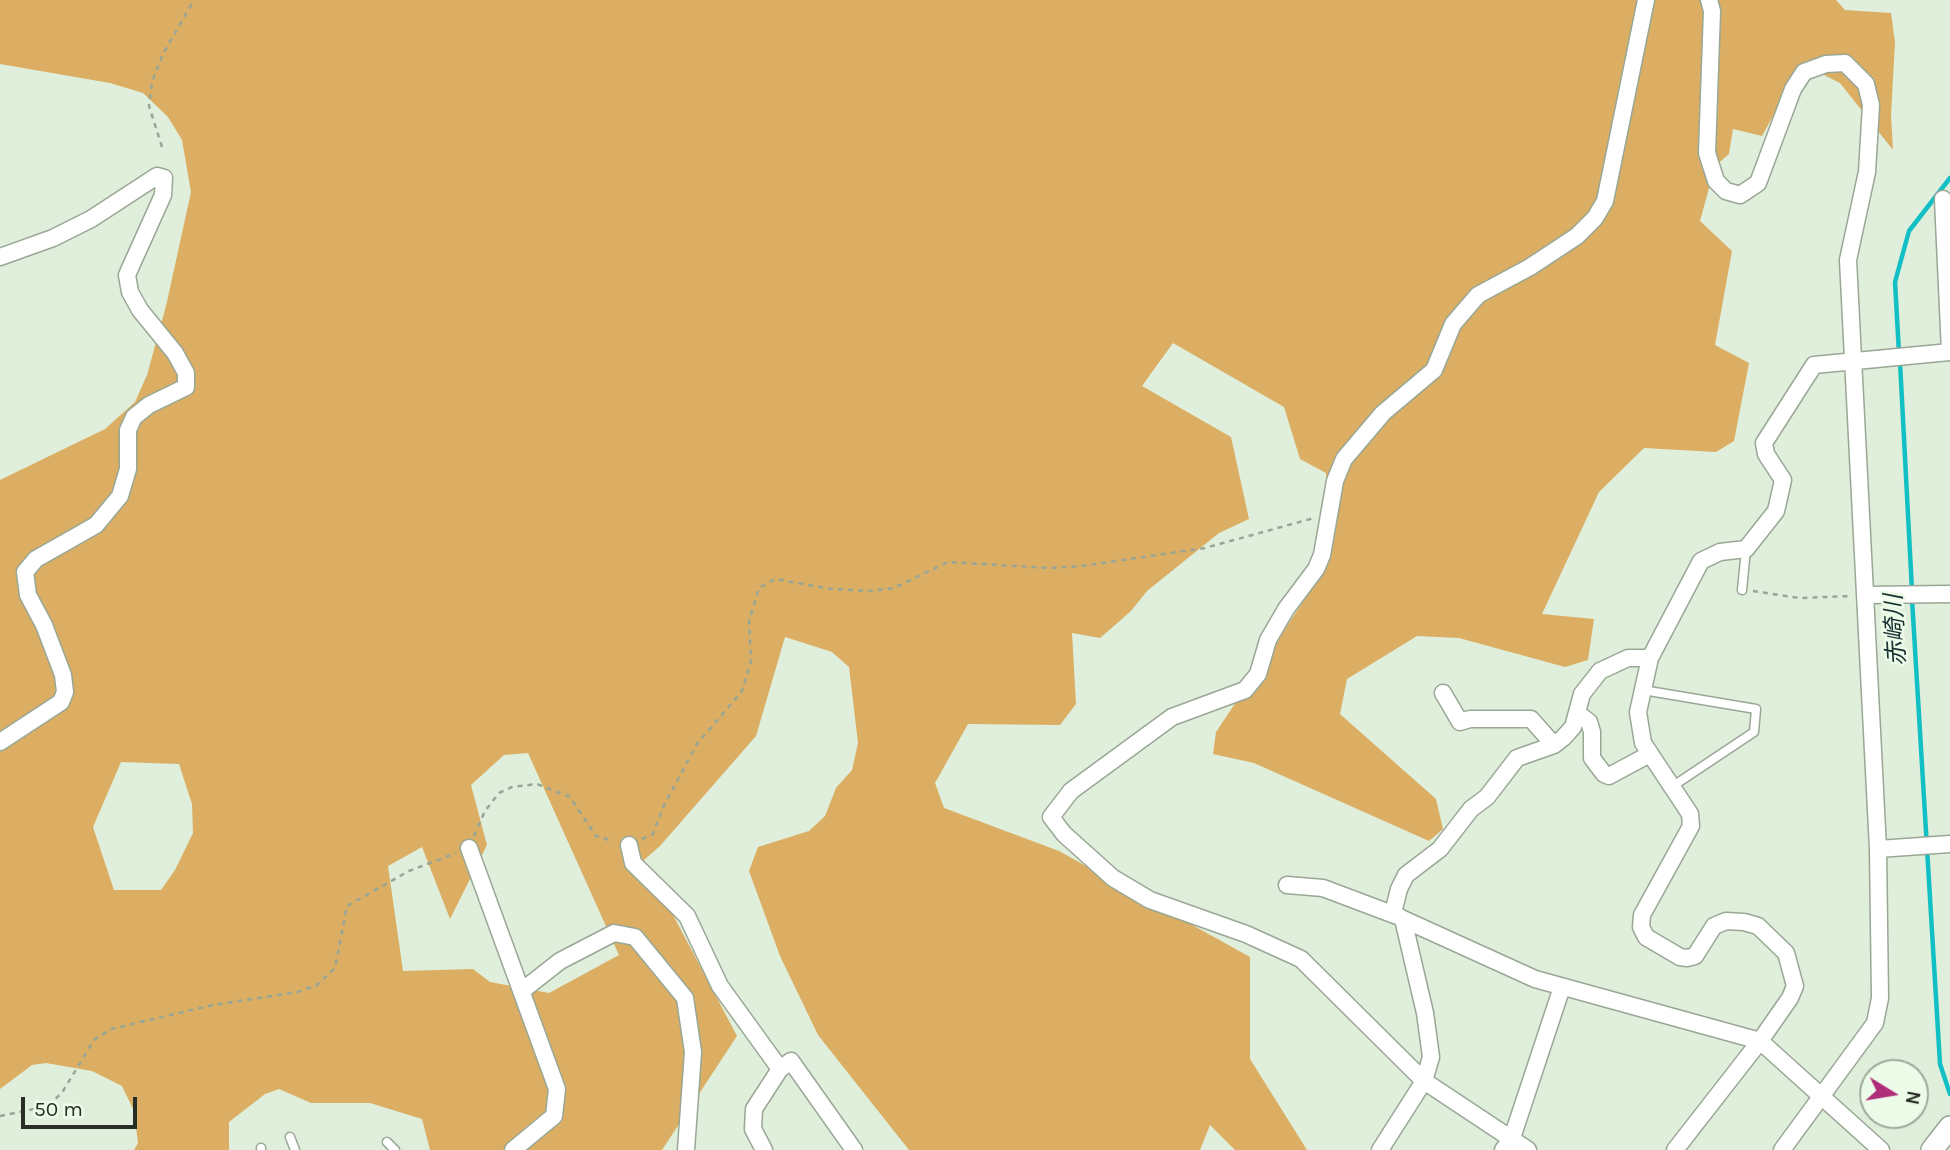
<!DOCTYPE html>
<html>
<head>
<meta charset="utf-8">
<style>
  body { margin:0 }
  #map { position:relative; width:1950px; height:1150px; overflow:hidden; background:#dfefdb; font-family:Karla,sans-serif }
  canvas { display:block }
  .north { position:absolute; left:1859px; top:1059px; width:70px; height:70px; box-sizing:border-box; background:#edfce8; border:2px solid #9eaa9a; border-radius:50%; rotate:101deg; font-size:19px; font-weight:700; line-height:28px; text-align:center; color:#282e26 }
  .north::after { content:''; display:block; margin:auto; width:24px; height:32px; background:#af2d79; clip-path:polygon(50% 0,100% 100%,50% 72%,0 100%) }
  .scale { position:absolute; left:21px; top:1097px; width:116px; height:32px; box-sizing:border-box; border:4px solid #282e26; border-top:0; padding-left:9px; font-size:21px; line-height:24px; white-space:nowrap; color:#282e26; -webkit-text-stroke:5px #edfce8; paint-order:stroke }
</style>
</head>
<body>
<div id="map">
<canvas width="1950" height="1150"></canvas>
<div class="north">N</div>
<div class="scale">50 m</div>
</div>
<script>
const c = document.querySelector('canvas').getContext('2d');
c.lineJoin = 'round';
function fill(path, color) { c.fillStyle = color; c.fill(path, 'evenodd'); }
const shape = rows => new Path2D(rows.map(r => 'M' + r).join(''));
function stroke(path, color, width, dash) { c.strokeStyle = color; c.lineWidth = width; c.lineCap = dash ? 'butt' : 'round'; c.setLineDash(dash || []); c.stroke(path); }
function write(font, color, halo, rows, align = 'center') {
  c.font = font + ' Karla,"Noto Sans JP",sans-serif'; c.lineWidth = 5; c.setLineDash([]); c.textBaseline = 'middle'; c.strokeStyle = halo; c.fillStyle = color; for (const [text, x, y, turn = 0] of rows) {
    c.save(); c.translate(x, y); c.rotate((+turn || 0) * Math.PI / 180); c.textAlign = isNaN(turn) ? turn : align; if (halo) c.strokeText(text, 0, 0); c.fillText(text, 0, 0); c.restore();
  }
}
const green = shape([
  [0,0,1836,0,1845,10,1891,13,1895,42,1891,115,1893,150,1840,83,1802,64,1762,136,1733,129,1729,154,1715,166,1700,221,1732,251,1715,345,1749,363,1734,441,1716,452,1644,448,1599,492,1542,614,1594,619,1588,660,1565,667,1459,638,1417,636,1347,679,1340,714,1436,799,1443,829,1429,841,1254,763,1213,754,1216,732,1327,566,1326,473,1300,459,1284,407,1173,343,1142,386,1231,437,1249,519,1219,533,1147,591,1131,611,1100,638,1072,633,1076,704,1060,725,968,724,935,783,944,808,1059,851,1250,957,1250,1059,1307,1150,1235,1150,1210,1125,1200,1150,909,1150,818,1035,780,956,749,871,758,847,809,831,825,816,836,788,852,770,858,743,849,667,832,652,785,637,756,736,660,846,644,860,737,1036,662,1150,430,1150,422,1119,370,1103,311,1103,279,1089,265,1094,229,1122,229,1150,134,1150,138,1143,134,1111,122,1086,92,1071,46,1063,32,1065,0,1089,0,480,105,429,135,402,147,375,166,306,191,192,182,140,168,117,143,93,110,83,0,64],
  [528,753,619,955,549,993,490,982,473,969,403,971,388,866,422,847,450,919,487,845,471,785,504,755],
  [121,762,179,764,192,804,193,833,175,870,161,890,114,890,93,827]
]);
const stream = shape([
  [1899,353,1895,282,1909,231,1950,178],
  [1900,362,1912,591],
  [1912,599,1940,1064,1950,1094]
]);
const path = shape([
  [162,147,149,106,152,82,163,54,194,0],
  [1753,591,1800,598,1851,596],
  [474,836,485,811,499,793,512,787,537,784,570,797,596,836,613,841],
  [642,839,653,834,664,805,697,744,742,691,751,661,749,621,759,588,775,579,831,589,870,591,894,588,948,562,1050,568,1082,566,1205,548,1314,518],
  [0,1116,49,1106,63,1091,94,1040,111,1029,213,1005,298,992,317,985,335,968,347,906,409,871,456,853]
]);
const lane = shape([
  [1742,590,1746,549],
  [1643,690,1756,709,1754,732,1670,788],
  [290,1137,295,1150],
  [387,1142,395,1150],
  [261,1150,261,1148]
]);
const street = shape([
  [1709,0,1712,11,1707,153,1716,181,1726,191,1740,195,1758,183,1793,89,1804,72,1826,64,1845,63,1866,84,1871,105,1867,172,1848,260,1878,849,1880,998,1875,1023,1782,1150],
  [1943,199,1950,352],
  [0,257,53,238,91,219,157,176,164,178,163,195,127,275,130,292,140,310,175,353,186,373,186,387,149,405,134,417,128,430,128,469,120,496,96,525,36,559,25,572,28,595,44,625,63,675,65,692,61,702,0,742],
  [1865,595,1950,594],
  [1443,693,1460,722,1470,719,1531,719,1554,745],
  [1577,713,1589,722,1592,732,1592,758,1604,774,1609,776,1650,754],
  [629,845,633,863,687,916,720,986,780,1069],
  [469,848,557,1089,554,1116,513,1150],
  [1878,849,1950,844],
  [1287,885,1323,888,1400,917],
  [1393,913,1399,889,1406,875,1440,849,1471,809,1487,797,1517,758,1554,745,1563,738,1573,727,1582,694,1600,671,1628,658,1650,658],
  [523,990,560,961,614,933,635,937,685,998,693,1052,686,1150],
  [764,1150,753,1129,754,1109,780,1069,791,1061,854,1150],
  [1380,1150,1424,1081,1431,1057,1425,1013,1403,919,1535,979,1760,1041,1881,1150],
  [1503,1150,1512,1138,1562,987],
  [1528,1150,1424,1081,1301,959,1246,934,1150,900,1113,878,1064,834,1051,817,1071,791,1172,717,1245,690,1258,674,1268,640,1286,609,1316,569,1322,555,1335,481,1344,459,1383,413,1434,370,1453,324,1478,295,1530,267,1577,236,1595,218,1605,201,1646,0],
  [1675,1150,1760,1041,1790,998,1795,986,1786,953,1758,926,1744,922,1726,921,1714,926,1695,956,1687,958,1680,957,1646,937,1641,927,1642,915,1691,826,1690,814,1643,743,1638,712,1650,658,1701,561,1720,552,1746,549,1776,511,1783,480,1766,454,1764,443,1814,365,1950,352]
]);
const secondary = shape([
  [1932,1150,1950,1127]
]);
const waterNames = [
  ["赤崎川",1896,630,-93]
];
fill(green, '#dbae63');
stroke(stream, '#12bfc4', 4.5);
stroke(lane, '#99a795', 11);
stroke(street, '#99a795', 19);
stroke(secondary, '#99a795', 24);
stroke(path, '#99a696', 2.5, [5, 5]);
stroke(lane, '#fff', 8);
stroke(street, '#fff', 16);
stroke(secondary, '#fff', 21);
write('italic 24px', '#193132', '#edfce8', waterNames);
</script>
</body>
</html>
